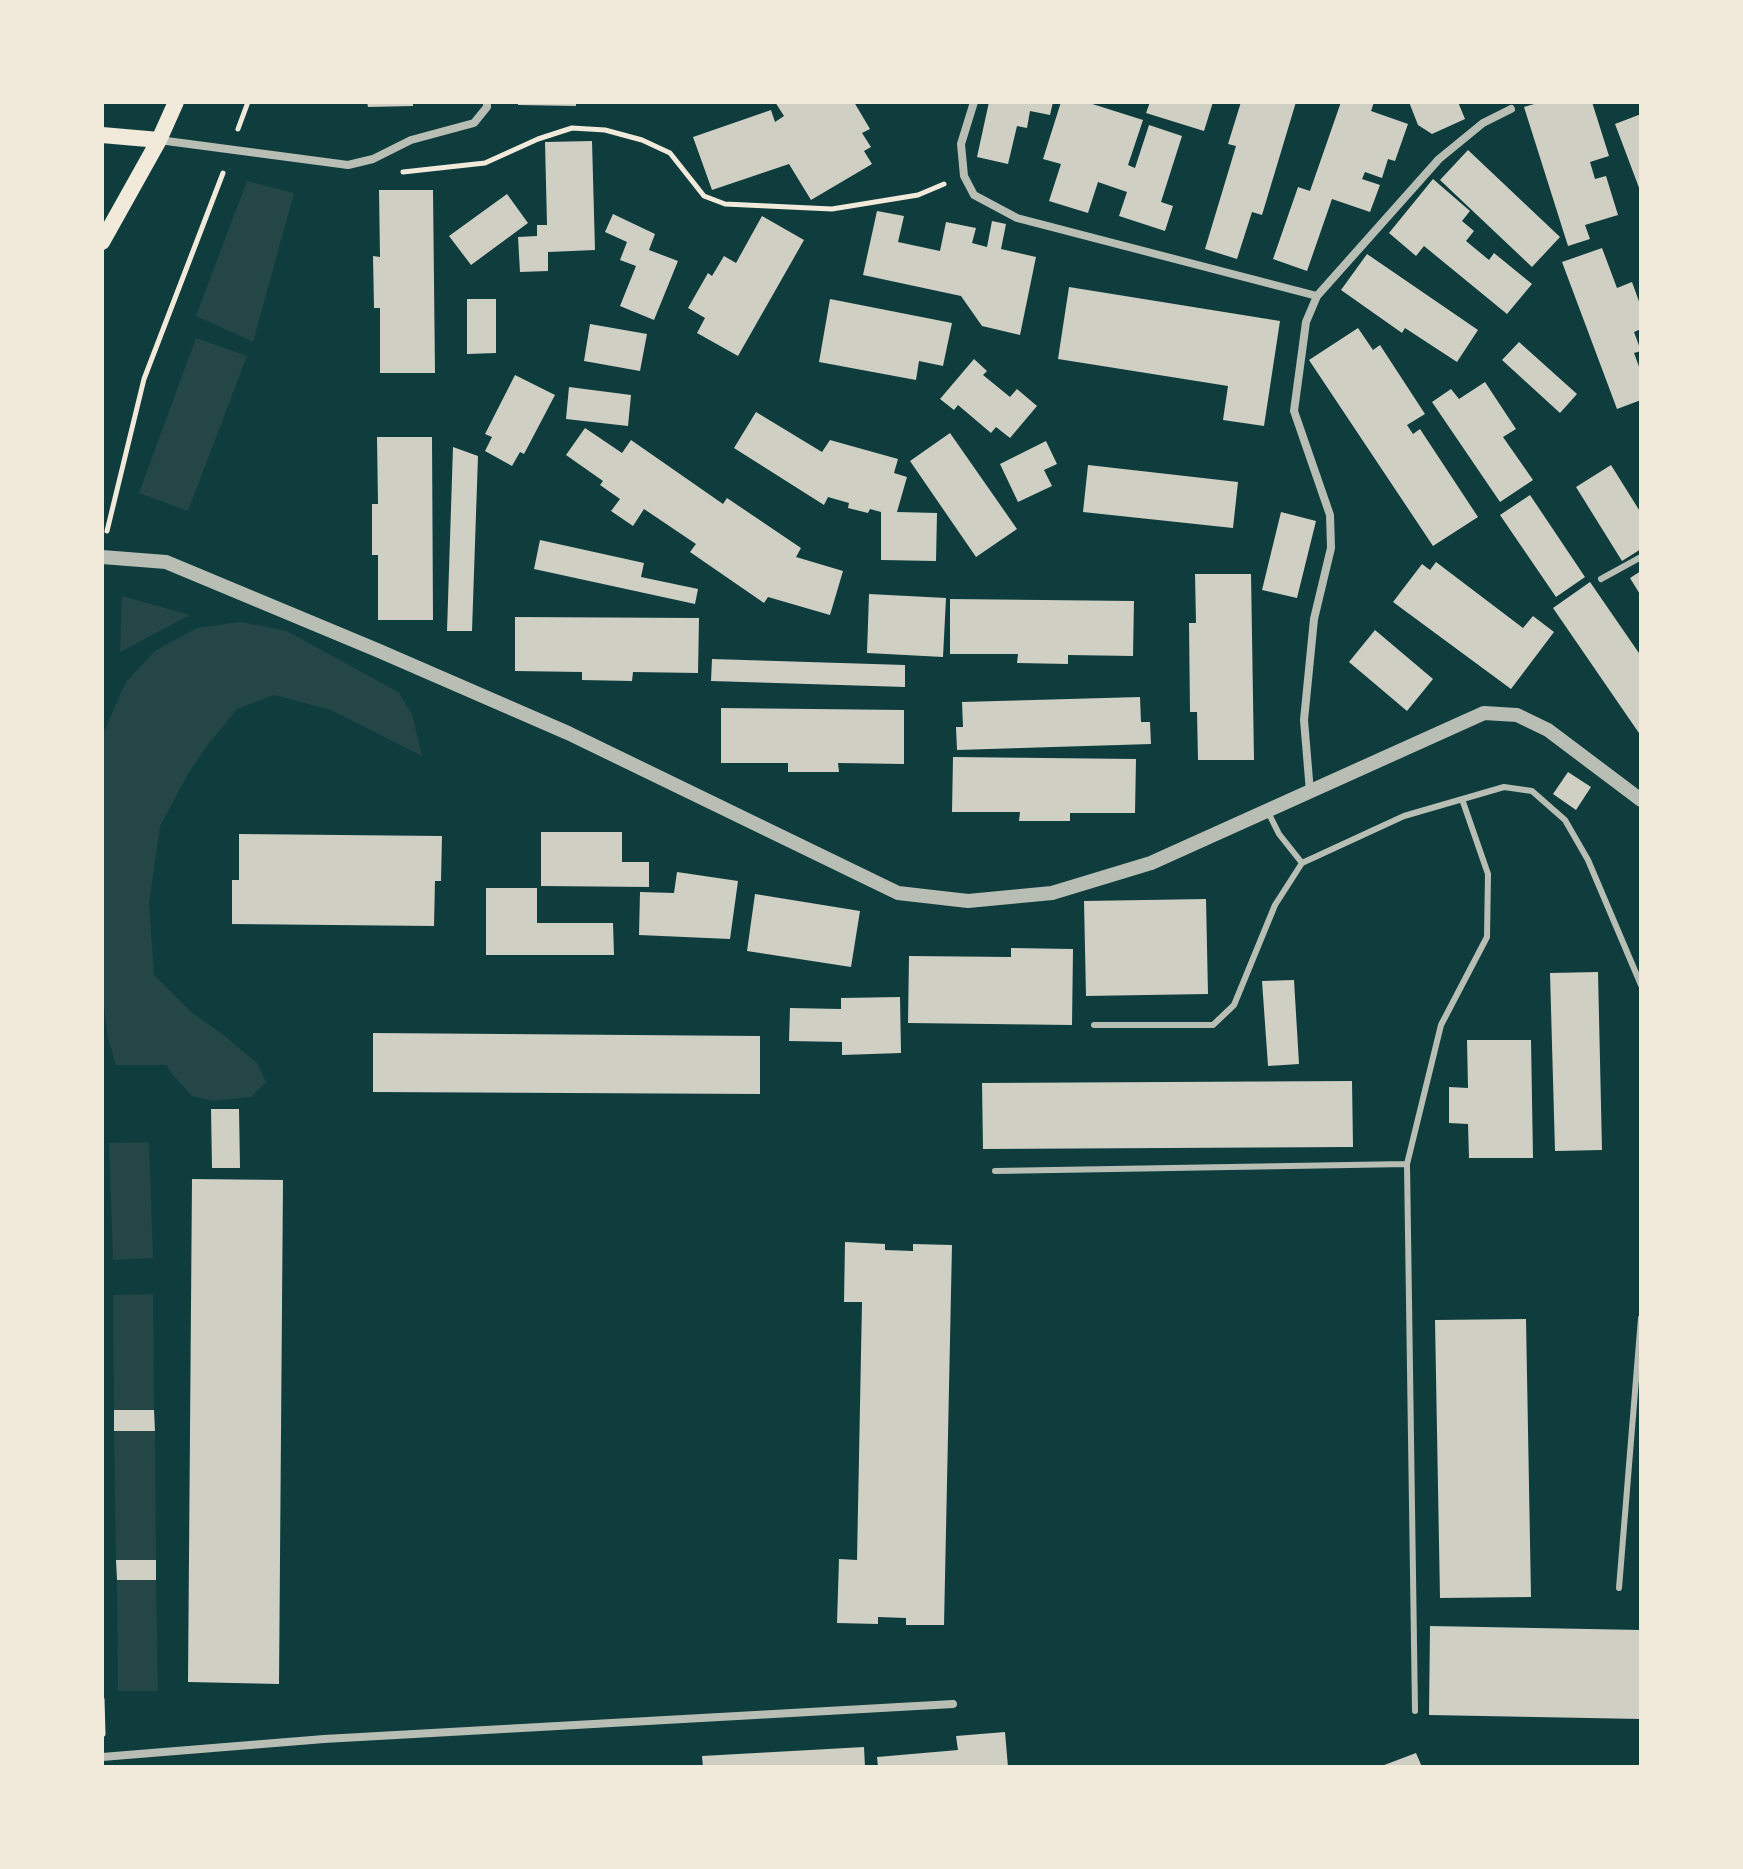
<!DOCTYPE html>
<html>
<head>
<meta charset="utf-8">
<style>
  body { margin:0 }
  #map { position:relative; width:1743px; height:1869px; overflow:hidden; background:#0f3d3e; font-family:"Exo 2",sans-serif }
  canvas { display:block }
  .frame { position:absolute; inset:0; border:104px solid #f1e9da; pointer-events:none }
</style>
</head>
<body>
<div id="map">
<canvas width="1743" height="1869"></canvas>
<div class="frame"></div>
</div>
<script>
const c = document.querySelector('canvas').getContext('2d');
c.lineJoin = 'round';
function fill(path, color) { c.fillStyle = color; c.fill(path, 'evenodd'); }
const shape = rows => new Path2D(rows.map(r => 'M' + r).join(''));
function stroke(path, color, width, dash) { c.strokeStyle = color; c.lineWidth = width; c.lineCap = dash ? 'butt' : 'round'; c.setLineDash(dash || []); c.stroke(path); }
const green = shape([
  [247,181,294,193,253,342,196,316],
  [196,338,247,356,188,511,139,493],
  [122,596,190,615,120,652],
  [241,622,287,631,398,692,412,714,422,756,331,710,274,695,237,709,207,746,188,774,160,826,149,904,154,975,190,1011,226,1037,257,1063,266,1082,251,1097,213,1101,192,1096,171,1073,167,1065,116,1065,108,1039,102,989,102,736,126,682,155,651,197,628],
  [149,1142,153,1258,113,1260,109,1143],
  [153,1294,154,1410,114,1410,113,1295],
  [114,1431,155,1431,156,1560,116,1560],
  [117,1580,156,1580,158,1691,118,1691]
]);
const building = shape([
  [367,102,413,102,413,106,368,107],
  [518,102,576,102,576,106,518,105],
  [775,102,854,102,870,129,862,133,871,147,864,151,872,164,811,200,789,164,712,190,693,137,771,110,775,122,784,116],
  [989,102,1053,102,1050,115,1030,111,1027,128,1017,126,1008,164,977,157],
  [1061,102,1086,102,1143,120,1128,165,1135,168,1149,125,1182,136,1161,202,1173,206,1165,231,1119,216,1127,192,1098,182,1088,213,1049,201,1061,164,1043,159],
  [1150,102,1213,102,1204,131,1146,113],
  [1241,102,1296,102,1262,215,1252,212,1237,259,1205,249,1236,146,1228,144],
  [1341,102,1374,102,1371,111,1408,124,1395,161,1388,159,1382,178,1365,172,1362,179,1380,185,1370,212,1332,199,1307,271,1273,259,1298,187,1310,191],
  [1409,102,1458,102,1465,119,1432,134,1418,125],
  [1541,102,1592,102,1609,156,1590,162,1595,179,1606,176,1618,215,1585,225,1590,239,1568,246,1524,107],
  [1641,114,1641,193,1615,124],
  [592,141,595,250,548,252,548,271,520,272,518,237,537,236,537,225,547,225,545,142],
  [1468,150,1560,237,1532,267,1440,180],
  [1433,179,1470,211,1462,221,1474,231,1466,241,1489,260,1494,253,1532,284,1507,314,1424,246,1416,256,1389,233],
  [379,190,433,190,435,373,380,373,380,308,374,308,373,256,380,257],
  [507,194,528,223,471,265,449,236],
  [877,211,904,216,898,242,940,251,946,222,976,228,972,243,987,247,992,221,1006,224,1001,249,1036,257,1020,335,982,326,961,296,863,275],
  [613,214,655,234,649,250,678,261,654,320,620,306,636,266,620,260,627,242,605,232],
  [762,216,804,240,738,356,697,333,705,318,688,308,708,273,712,276,724,256,736,263],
  [1602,248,1617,288,1632,282,1641,307,1641,329,1634,332,1641,351,1634,353,1641,372,1641,400,1617,409,1562,262],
  [1367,254,1478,330,1457,362,1405,328,1402,333,1341,290],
  [1069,287,1280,321,1264,426,1223,420,1228,386,1058,359],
  [467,299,496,299,496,353,467,354],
  [830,299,952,323,943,366,919,361,916,380,819,362],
  [590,324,647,334,640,371,584,361],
  [1358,328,1373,350,1380,345,1425,414,1407,425,1413,434,1420,429,1478,517,1433,546,1309,360],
  [1519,342,1577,394,1560,413,1502,360],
  [974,359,987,371,983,375,1010,397,1017,389,1037,406,1010,438,996,427,991,433,958,405,954,410,940,399],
  [515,375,555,395,524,454,520,452,512,466,485,451,492,437,485,434],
  [1485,382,1516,429,1503,437,1533,480,1500,502,1432,402,1451,389,1459,399],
  [569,387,631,395,628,426,566,419],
  [756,412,822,452,830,440,898,459,894,473,907,477,897,512,937,513,936,561,881,560,881,512,870,509,868,513,848,508,849,503,828,497,824,505,734,448],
  [585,428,622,453,631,440,723,504,727,498,801,548,796,557,843,571,830,615,768,597,764,603,690,552,696,544,644,509,633,526,611,511,620,499,600,485,603,481,566,455],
  [950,433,1017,529,976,557,910,461],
  [377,437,432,437,433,620,378,620,378,555,372,555,372,504,378,504],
  [1046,441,1057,464,1044,470,1052,486,1018,502,1000,464],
  [453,447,478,456,472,631,447,631],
  [1088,465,1238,482,1233,528,1083,512],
  [1611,465,1641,513,1641,549,1622,561,1576,487],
  [1530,495,1585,577,1556,597,1500,515],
  [1281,512,1316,521,1297,598,1262,590],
  [540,540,644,563,641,577,698,589,695,604,534,569],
  [1436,562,1523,628,1533,616,1554,632,1511,689,1393,602,1422,564,1430,570],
  [1641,571,1641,596,1630,578],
  [1195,574,1251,574,1254,760,1198,760,1197,712,1190,712,1189,623,1196,623],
  [1590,582,1641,656,1641,736,1553,608],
  [869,594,946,598,943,657,867,653],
  [950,599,1134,601,1133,656,1068,655,1068,664,1017,663,1018,654,950,654],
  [515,617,699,618,698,673,633,672,632,681,582,680,582,672,515,671],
  [1375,630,1433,679,1407,711,1349,662],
  [712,659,905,665,905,687,711,681],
  [1140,697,1141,722,1150,722,1151,744,957,750,956,727,963,727,962,702],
  [721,708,904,710,904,764,838,763,839,772,788,772,788,763,721,763],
  [953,757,1136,759,1135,813,1070,813,1070,821,1019,821,1020,812,952,812],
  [1568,772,1591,787,1576,810,1553,794],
  [541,832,622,832,622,862,649,862,649,887,541,886],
  [239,834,442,836,441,881,435,881,434,926,232,924,232,880,239,880],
  [677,872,738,881,730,939,639,935,640,892,674,893],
  [486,888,537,888,537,923,613,923,614,955,486,955],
  [755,894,860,911,851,967,747,951],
  [1206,899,1208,994,1086,996,1084,901],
  [1011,948,1073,949,1072,1025,908,1023,909,956,1011,957],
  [1598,972,1602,1150,1555,1151,1550,973],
  [1294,980,1299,1064,1268,1066,1262,981],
  [900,997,901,1053,842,1055,842,1042,789,1041,790,1008,841,1009,841,998],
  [373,1033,760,1036,760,1094,373,1092],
  [1467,1040,1531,1040,1533,1158,1469,1158,1468,1124,1449,1123,1449,1087,1468,1088],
  [1352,1081,1353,1147,983,1149,982,1083],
  [211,1109,239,1109,240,1168,212,1168],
  [192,1179,283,1180,279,1684,188,1682],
  [845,1242,885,1244,885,1250,913,1251,913,1244,952,1245,944,1625,906,1625,906,1618,878,1617,878,1624,837,1623,839,1559,857,1560,862,1302,844,1302],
  [1526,1319,1531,1597,1440,1598,1435,1320],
  [114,1410,154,1410,155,1431,114,1431],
  [116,1560,156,1560,156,1580,117,1580],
  [1430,1626,1641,1630,1641,1719,1429,1715],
  [1005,1732,1008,1767,878,1767,877,1757,958,1750,956,1736],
  [864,1747,865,1767,703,1767,702,1756],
  [1416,1753,1422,1767,1379,1767]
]);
const path = shape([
  [238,129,248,102],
  [403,172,485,163,538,139,572,128,605,130,642,140,670,153,704,196,725,204,832,209,918,195,944,184],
  [107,531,144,379,223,173],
  [102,1699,103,1734]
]);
const service = shape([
  [1601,579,1641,557],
  [1268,812,1279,834,1302,863],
  [1094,1025,1213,1025,1234,1005,1275,905,1302,863,1404,816,1504,787,1532,791,1565,820,1588,860,1641,985],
  [1407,1164,1415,1711],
  [995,1171,1407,1164,1441,1025,1487,937,1488,874,1462,799],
  [1619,1588,1641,1318]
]);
const minor = shape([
  [974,102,961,144,964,176,974,195,1017,218,1317,296],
  [159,140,348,165,373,159,411,140,474,123,487,107,487,102],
  [1310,792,1304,720,1314,619,1331,548,1330,515,1294,411,1306,322,1317,296,1439,159,1483,123,1511,109],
  [102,1757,324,1739,953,1704]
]);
const tertiary = shape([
  [102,557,166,562,377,650,568,733,898,893,968,901,1052,893,1151,863,1484,713,1517,715,1548,730,1641,800]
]);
const secondary = shape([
  [102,135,159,140],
  [102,242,159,140,176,102]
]);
fill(green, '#244646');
fill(building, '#cfcfc3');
stroke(path, '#f1e9da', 5);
stroke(service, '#b8beb3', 6);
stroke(minor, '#b8beb3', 8);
stroke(tertiary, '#b8beb3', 14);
stroke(secondary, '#f1e9da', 16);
</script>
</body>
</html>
